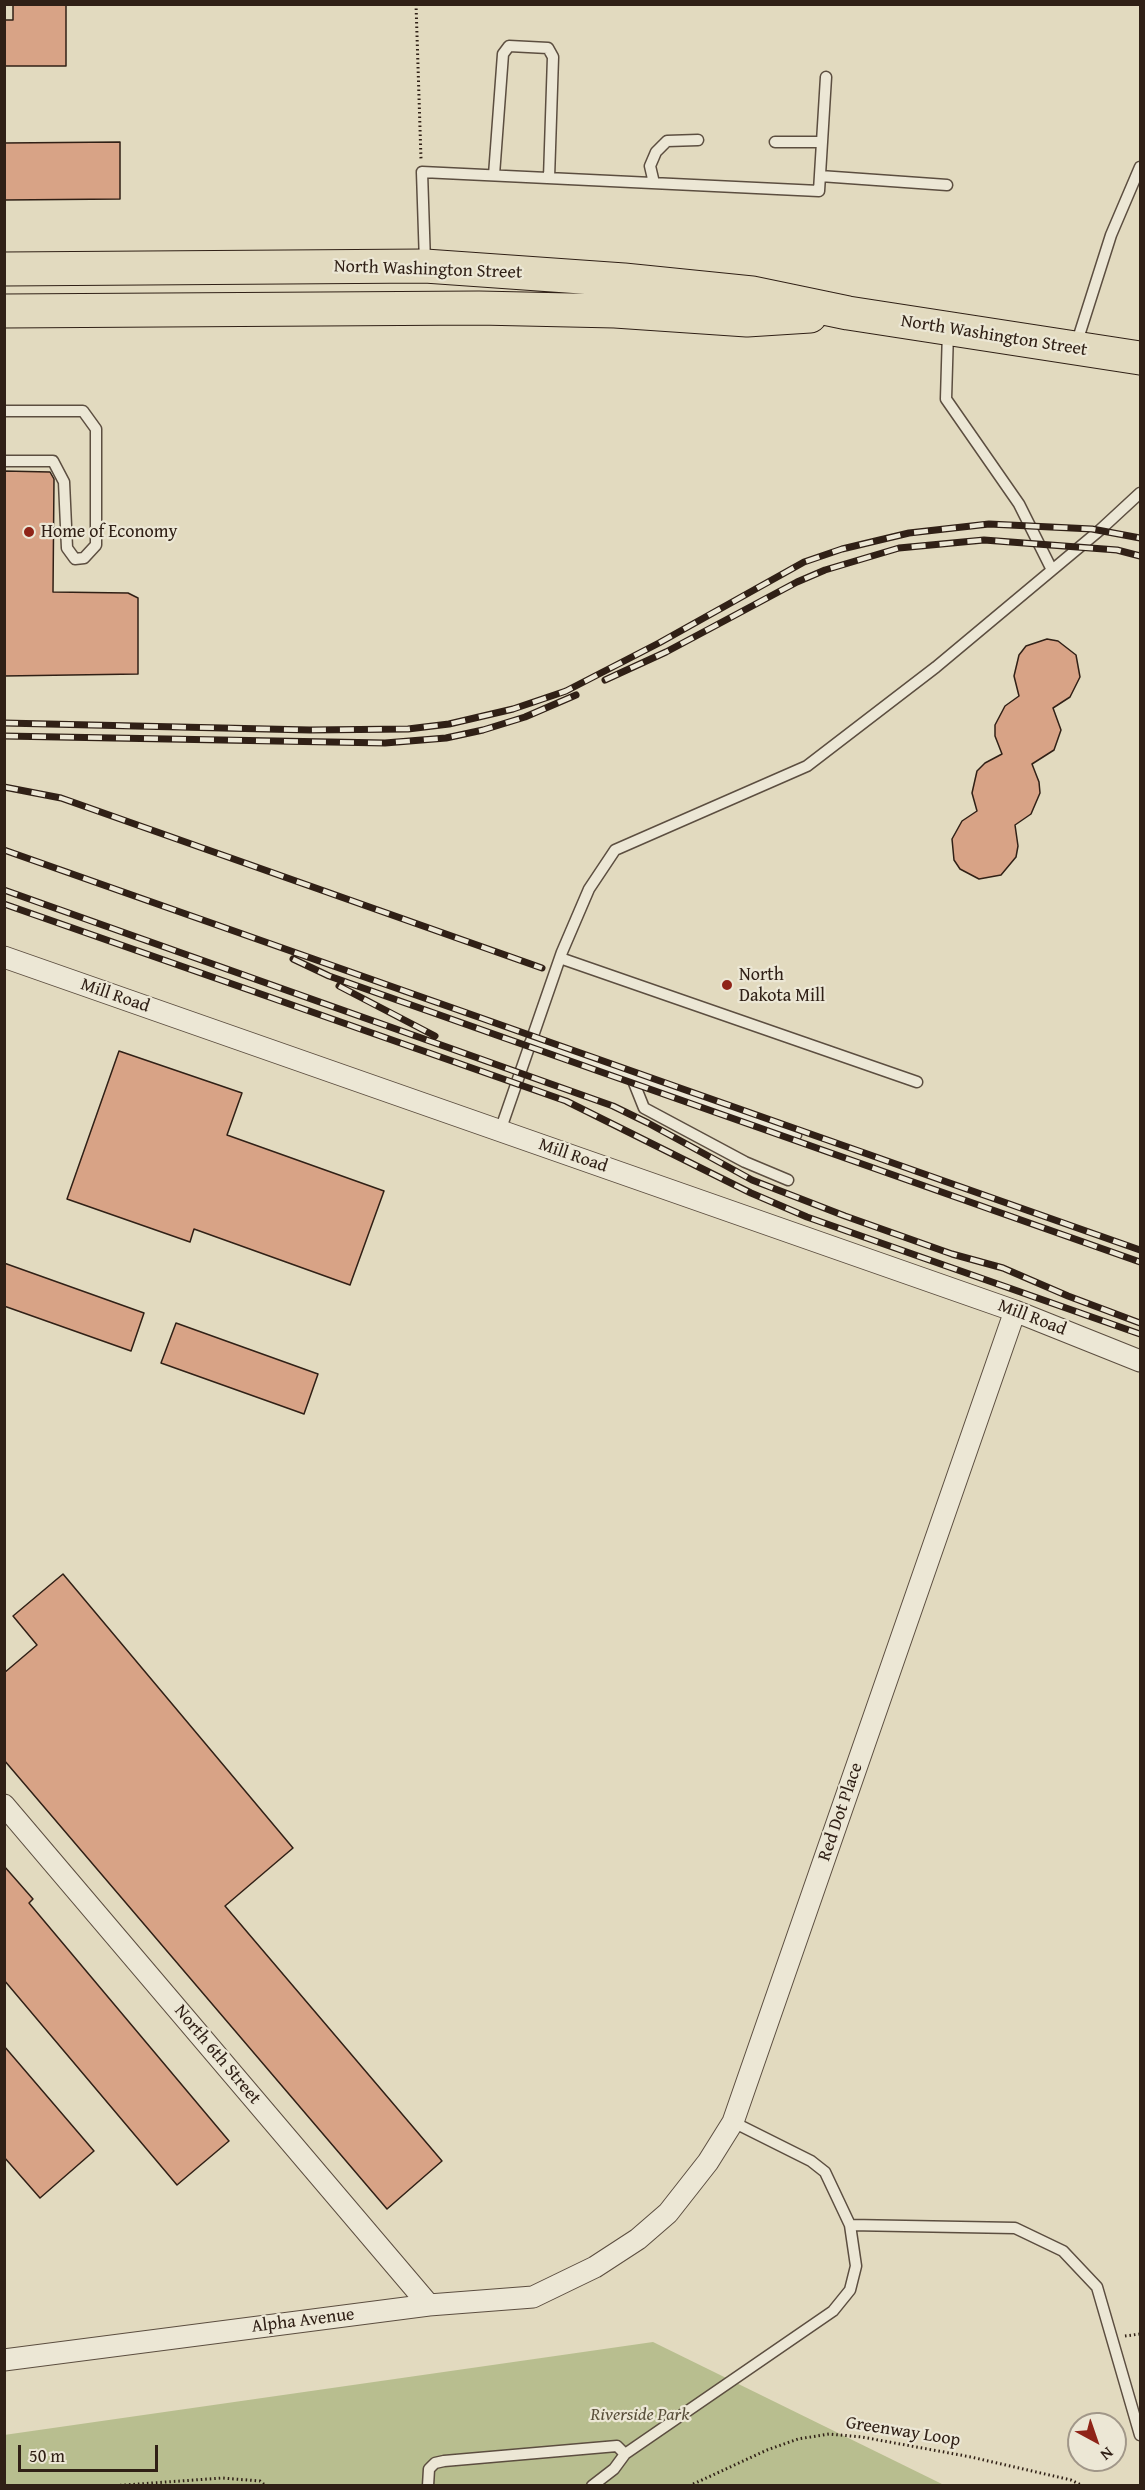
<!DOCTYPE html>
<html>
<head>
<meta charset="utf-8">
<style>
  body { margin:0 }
  #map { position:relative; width:1145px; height:2490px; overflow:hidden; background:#e2dabf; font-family:"Gentium Book Plus",serif }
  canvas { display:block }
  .frame { position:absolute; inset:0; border:6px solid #302016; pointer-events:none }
  .north { position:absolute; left:1067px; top:2412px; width:60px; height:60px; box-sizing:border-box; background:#ece7d5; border:2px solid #a19789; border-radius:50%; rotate:140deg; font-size:16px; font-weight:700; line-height:24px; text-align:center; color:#302016 }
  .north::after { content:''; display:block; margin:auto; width:21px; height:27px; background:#8f2418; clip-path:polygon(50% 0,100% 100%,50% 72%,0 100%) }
  .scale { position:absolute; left:18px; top:2445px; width:140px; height:27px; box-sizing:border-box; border:3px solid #302016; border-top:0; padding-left:8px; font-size:18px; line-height:21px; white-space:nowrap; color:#302016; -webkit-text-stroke:4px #ece7d5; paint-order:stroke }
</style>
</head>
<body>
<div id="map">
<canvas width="1145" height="2490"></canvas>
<div class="frame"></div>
<div class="north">N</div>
<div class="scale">50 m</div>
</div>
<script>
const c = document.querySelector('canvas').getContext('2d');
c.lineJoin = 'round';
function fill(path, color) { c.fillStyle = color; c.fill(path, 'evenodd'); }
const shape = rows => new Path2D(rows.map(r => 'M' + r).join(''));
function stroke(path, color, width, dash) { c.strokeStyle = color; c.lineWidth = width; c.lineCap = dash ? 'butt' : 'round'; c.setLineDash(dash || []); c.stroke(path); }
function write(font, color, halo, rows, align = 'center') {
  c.font = font + ' "Gentium Book Plus",serif'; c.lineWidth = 4.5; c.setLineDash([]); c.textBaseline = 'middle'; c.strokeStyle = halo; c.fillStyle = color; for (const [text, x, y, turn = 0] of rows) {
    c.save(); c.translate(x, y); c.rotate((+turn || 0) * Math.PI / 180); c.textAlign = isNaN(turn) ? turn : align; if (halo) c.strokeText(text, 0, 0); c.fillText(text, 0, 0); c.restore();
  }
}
const green = shape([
  [653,2342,944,2485,5,2485,4,2435]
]);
const building = shape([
  [13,4,66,4,66,66,4,66,4,20,13,20,13,4],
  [120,142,120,199,4,200,4,143,120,142],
  [4,471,50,472,54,479,53,592,128,593,138,598,138,674,4,676,4,471],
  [1047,639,1058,641,1076,655,1080,677,1070,697,1053,708,1061,730,1054,750,1032,764,1039,782,1040,793,1031,814,1015,825,1018,846,1016,857,1001,875,979,879,960,869,954,860,952,839,962,821,977,811,972,793,977,771,985,763,1002,754,995,736,995,725,1005,706,1019,696,1014,676,1019,655,1026,646,1047,639],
  [119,1051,242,1093,227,1135,384,1191,350,1285,194,1229,190,1242,67,1199,119,1051],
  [4,1263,144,1313,131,1351,4,1306,4,1263],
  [176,1323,318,1374,304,1414,161,1363,176,1323],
  [63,1574,293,1848,225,1906,442,2161,387,2209,4,1760,4,1673,37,1645,13,1616,63,1574],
  [4,1866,33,1899,29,1903,229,2141,177,2185,4,1980,4,1866],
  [4,2046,94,2151,40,2198,4,2157,4,2046]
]);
const path = shape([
  [416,4,421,159],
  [1125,2336,1140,2334],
  [111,2486,222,2478,260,2481,266,2486],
  [689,2486,767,2450,798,2439,829,2434,862,2437,971,2457,1071,2480,1083,2486]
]);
const service = shape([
  [775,142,822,142],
  [494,175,503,54,509,46,548,48,553,57,549,178],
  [820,176,947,185],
  [654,183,650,166,656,152,667,141,698,140],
  [425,263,422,172,819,191,826,77],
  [948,331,946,399,1019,504,1052,570],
  [1076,345,1111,235,1140,167],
  [4,411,83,411,96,429,96,545,84,558,75,559,67,548,64,482,53,461,4,461],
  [560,958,917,1082],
  [530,1043,796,1135],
  [632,1078,644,1108,745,1162,788,1180],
  [500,1131,562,952,589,889,615,850,807,766,936,667,1100,530,1140,493],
  [850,2225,1015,2228,1063,2251,1097,2287,1140,2435],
  [428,2486,429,2469,435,2463,444,2461,617,2446,625,2454],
  [592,2486,614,2469,625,2454,833,2311,850,2290,856,2266,850,2225,825,2172,811,2161,733,2122]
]);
const minor = shape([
  [4,957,1015,1311,1140,1361],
  [4,1805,429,2305],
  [4,2360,429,2305,533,2297,595,2267,638,2239,668,2213,708,2162,733,2122,1015,1311]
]);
const primary = shape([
  [4,269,425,266,624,280,752,293,848,313,1140,358],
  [4,311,479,308,615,311,747,320,810,316]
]);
const rail = shape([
  [605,680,666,652,797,582,825,570,899,548,984,540,1117,550,1140,556],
  [4,723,310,730,408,729,449,724,513,709,566,691,659,643,804,562,842,549,909,533,989,524,1092,529,1140,538],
  [4,736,385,743,446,738,483,730,525,717,576,695],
  [4,787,61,798,542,968],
  [4,850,1140,1250],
  [4,890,613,1106,648,1123,752,1180,845,1216,952,1254,1003,1268,1068,1296,1140,1323],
  [4,904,566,1101,751,1193,807,1217,1140,1334],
  [293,959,329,976,1140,1262],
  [339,986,435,1036]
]);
const markers = [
  [29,532,6,"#8f2418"],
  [727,985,6,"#8f2418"]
];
const streetNames = [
  ["North Washington Street",428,270,2],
  ["North Washington Street",994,336,9],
  ["Mill Road",115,996,19],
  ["Mill Road",573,1156,19],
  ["Mill Road",1032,1318,21],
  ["Red Dot Place",841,1812,-71],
  ["North 6th Street",217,2055,50],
  ["Alpha Avenue",303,2321,-7],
  ["Greenway Loop",903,2432,9]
];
const poiNames = [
  ["Home of Economy",41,532],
  ["North",739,975],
  ["Dakota Mill",739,996]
];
const parkNames = [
  ["Riverside Park",640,2415]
];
fill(green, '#b8be8f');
fill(building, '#d8a386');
stroke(building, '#302016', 1.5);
stroke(service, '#5c4e40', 13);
stroke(minor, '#5c4e40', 23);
stroke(primary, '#302016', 35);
stroke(path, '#302016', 3, [1.5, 3]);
stroke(service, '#ece7d5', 10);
stroke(minor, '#ece7d5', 21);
stroke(primary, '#e2dabf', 33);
stroke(rail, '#302016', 7);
stroke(rail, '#ece7d5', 4.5, [14]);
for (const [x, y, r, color] of markers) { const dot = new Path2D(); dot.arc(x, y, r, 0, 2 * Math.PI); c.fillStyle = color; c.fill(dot); stroke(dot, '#ece7d5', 2); }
write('18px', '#302016', '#ece7d5', streetNames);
write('18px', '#302016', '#ece7d5', poiNames, 'left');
write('italic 18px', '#594f3a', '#ece7d5', parkNames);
</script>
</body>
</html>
